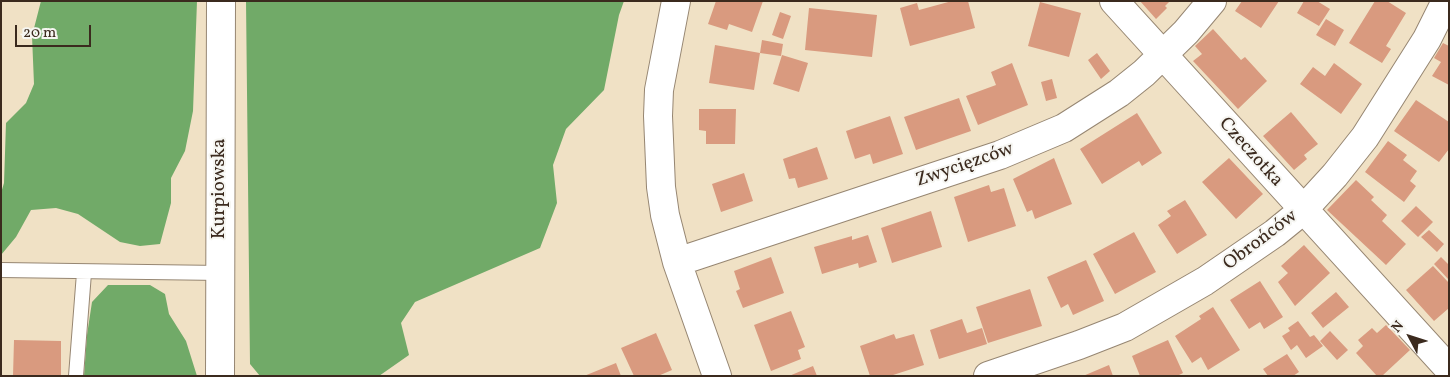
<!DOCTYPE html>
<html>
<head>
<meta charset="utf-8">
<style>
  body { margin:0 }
  #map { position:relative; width:1450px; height:377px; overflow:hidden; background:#f0e1c5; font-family:Vollkorn,serif }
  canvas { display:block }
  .frame { position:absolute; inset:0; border:2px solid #3b2a1e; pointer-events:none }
  .north { position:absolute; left:1385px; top:312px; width:50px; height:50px; -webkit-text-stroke:4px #f6f6f2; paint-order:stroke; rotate:310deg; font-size:14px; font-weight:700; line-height:20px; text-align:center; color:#3b2a1e }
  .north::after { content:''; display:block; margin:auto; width:18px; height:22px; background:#3b2a1e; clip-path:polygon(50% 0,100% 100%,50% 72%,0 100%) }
  .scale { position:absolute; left:15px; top:25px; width:76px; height:22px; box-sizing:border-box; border:2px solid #3b2a1e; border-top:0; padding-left:6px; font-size:15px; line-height:18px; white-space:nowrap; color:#3b2a1e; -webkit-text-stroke:4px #f6f6f2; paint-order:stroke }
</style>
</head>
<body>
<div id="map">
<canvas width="1450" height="377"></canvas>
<div class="frame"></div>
<div class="north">N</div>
<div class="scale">20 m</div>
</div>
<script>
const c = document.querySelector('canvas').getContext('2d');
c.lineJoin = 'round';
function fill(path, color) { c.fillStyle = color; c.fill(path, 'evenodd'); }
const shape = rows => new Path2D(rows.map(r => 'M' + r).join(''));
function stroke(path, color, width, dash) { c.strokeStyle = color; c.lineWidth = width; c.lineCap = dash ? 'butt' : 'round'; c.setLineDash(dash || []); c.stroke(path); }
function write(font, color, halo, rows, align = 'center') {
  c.font = font + ' Vollkorn,serif'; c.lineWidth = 4; c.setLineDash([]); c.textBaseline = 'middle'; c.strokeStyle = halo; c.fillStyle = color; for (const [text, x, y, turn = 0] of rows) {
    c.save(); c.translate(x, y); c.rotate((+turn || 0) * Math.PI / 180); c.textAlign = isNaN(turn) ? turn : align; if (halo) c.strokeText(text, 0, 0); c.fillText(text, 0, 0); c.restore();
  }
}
const forest = shape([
  [41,1,197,1,193,111,185,151,171,178,171,203,160,244,140,246,120,242,78,214,56,208,31,210,16,237,1,255,1,193,4,183,6,123,26,103,34,84,32,36],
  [246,1,624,1,619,15,604,90,566,129,553,165,557,203,540,248,415,302,401,323,409,355,379,376,260,376,250,364],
  [108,285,150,285,165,294,169,314,186,341,197,376,84,376,87,335,92,302]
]);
const building = shape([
  [716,1,763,1,752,32,729,24,727,30,708,24],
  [952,1,968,1,975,28,910,46,900,8,917,3,919,10],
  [1140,1,1170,1,1165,6,1167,8,1156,19],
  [1242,1,1279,1,1261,28,1235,11],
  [1304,1,1317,1,1330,9,1319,26,1297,13],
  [1375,1,1387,1,1406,13,1386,46,1391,49,1382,63,1349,43],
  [1040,2,1081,13,1069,57,1028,46],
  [809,8,877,15,872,57,805,50],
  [780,12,791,16,783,39,772,35],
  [1326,19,1344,30,1335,46,1316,35],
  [1213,29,1241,60,1245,57,1267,81,1238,109,1193,61,1202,54,1195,46],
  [762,40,783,44,781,56,760,53],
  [1443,43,1449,46,1449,85,1432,76,1441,62,1434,58],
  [715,45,760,53,754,90,709,83],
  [1097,53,1110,71,1101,79,1088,60],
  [782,55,808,63,799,92,773,84],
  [1012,63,1028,105,978,125,966,96,996,85,991,72],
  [1334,63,1362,84,1341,114,1300,84,1313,67,1325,76],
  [1052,79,1057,98,1046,101,1041,82],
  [959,98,971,131,916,150,904,117],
  [1416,100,1449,122,1449,149,1439,162,1394,131],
  [699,109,736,109,735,144,706,144,706,131,699,130],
  [1291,112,1318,144,1304,155,1307,159,1294,170,1263,136],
  [1137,113,1162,153,1142,166,1139,161,1102,184,1080,149],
  [890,116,903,154,873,164,870,154,855,159,846,131],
  [1388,141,1407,155,1403,160,1417,171,1410,181,1416,186,1404,202,1365,172],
  [817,147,828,179,798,188,795,178,789,179,783,159],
  [1054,158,1072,204,1035,219,1032,210,1027,212,1013,179],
  [1229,158,1263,194,1236,219,1202,182],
  [744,173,753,201,721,212,712,184],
  [1356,180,1374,197,1371,200,1387,215,1382,221,1406,244,1386,265,1327,210],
  [989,185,991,192,1004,188,1016,226,968,242,954,197],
  [1185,200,1207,235,1177,254,1158,225,1171,216,1167,211],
  [1416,206,1433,222,1418,237,1401,221],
  [931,211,942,247,892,263,881,228],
  [1429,230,1444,244,1437,252,1421,237],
  [1134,232,1156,272,1115,294,1093,254],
  [868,235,877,262,859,268,858,263,822,274,814,247,852,236,852,240],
  [1304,245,1330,273,1295,306,1278,282,1288,273,1281,266],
  [771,257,784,293,743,308,736,291,740,289,734,271],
  [1441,257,1449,265,1449,280,1434,264],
  [1086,260,1104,301,1073,315,1068,304,1061,308,1047,277],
  [1433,266,1449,283,1449,308,1434,321,1406,290],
  [1260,281,1283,317,1264,329,1260,322,1249,329,1230,300],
  [1030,289,1042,326,988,343,976,307],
  [1336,292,1349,307,1323,328,1311,313],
  [1213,307,1240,350,1208,370,1201,357,1192,363,1175,336,1201,319,1199,316],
  [791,311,805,347,798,350,801,359,771,371,754,325],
  [962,319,967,333,982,328,987,344,939,359,930,330],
  [1298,321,1310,337,1314,335,1323,346,1306,358,1297,345,1291,350,1282,336,1290,331,1288,328],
  [1386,325,1410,350,1382,376,1377,376,1356,353,1363,346,1358,340,1372,328,1377,333],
  [1330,331,1348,350,1337,360,1320,341],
  [656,333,672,370,658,376,634,376,621,348],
  [894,334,896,339,914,334,924,365,890,376,870,376,860,346],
  [14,340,61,341,61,376,13,376],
  [1168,340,1183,373,1177,376,1140,376,1132,356],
  [1287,354,1299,372,1293,376,1268,376,1263,369],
  [616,363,621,376,584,376],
  [1109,365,1113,376,1083,376],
  [813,366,817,376,789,376]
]);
const lane = shape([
  [1,270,221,273],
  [76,376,84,273]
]);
const street = shape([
  [676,1,659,90,658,116,661,187,665,215,677,262,717,376],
  [1114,1,1449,369],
  [677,262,1000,155,1064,128,1119,93,1144,73,1186,32,1212,1],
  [220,376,221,1],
  [988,376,1079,345,1125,327,1205,281,1275,233,1302,211,1335,175,1365,137,1427,39,1446,1]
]);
const streetNames = [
  ["Czeczotka",1250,153,48],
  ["Zwycięzców",965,166,-19],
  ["Kurpiowska",221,189,-90],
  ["Obrońców",1261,241,-37]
];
fill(forest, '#71aa68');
fill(building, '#d99a7f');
stroke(lane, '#968672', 16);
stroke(street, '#968672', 30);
stroke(lane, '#fff', 14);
stroke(street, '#fff', 28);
write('19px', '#3b2a1e', '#f6f6f2', streetNames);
</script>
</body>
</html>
